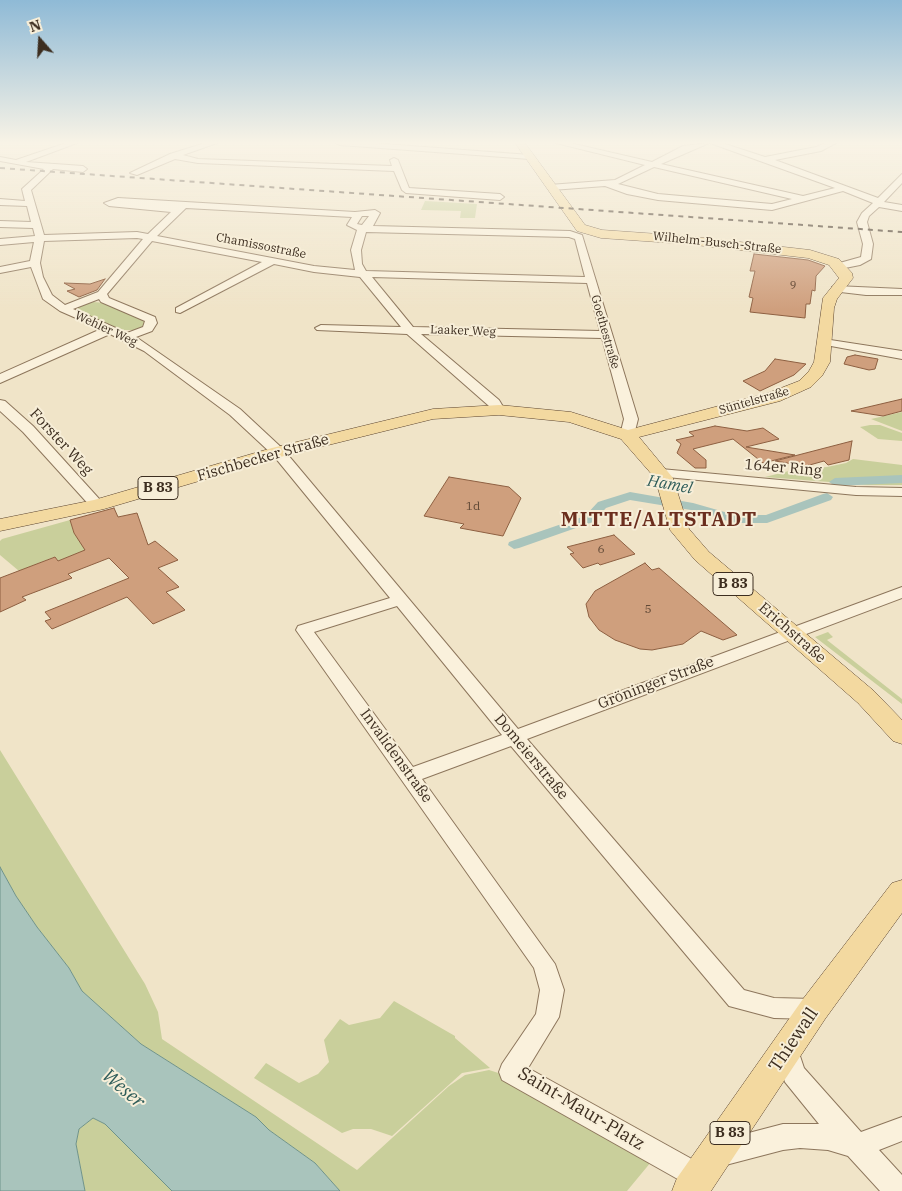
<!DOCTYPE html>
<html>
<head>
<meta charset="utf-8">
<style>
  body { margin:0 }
  #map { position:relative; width:902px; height:1191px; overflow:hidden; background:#f0e4c8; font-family:"IBM Plex Serif",serif }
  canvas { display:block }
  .north { position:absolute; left:15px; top:15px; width:50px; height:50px; -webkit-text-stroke:4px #f7eed8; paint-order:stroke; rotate:341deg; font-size:14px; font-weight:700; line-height:20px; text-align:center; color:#3d2e20 }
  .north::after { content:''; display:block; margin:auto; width:18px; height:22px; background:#3d2e20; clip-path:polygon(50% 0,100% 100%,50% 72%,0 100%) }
</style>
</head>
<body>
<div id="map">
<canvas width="902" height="1191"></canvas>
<div class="north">N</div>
</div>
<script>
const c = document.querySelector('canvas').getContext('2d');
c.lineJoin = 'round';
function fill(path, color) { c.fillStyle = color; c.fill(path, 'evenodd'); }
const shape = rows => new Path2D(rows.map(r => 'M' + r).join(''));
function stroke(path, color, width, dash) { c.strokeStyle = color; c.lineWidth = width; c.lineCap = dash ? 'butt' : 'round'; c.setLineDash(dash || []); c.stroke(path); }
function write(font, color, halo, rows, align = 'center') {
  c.font = font + ' "IBM Plex Serif",serif'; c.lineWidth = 4; c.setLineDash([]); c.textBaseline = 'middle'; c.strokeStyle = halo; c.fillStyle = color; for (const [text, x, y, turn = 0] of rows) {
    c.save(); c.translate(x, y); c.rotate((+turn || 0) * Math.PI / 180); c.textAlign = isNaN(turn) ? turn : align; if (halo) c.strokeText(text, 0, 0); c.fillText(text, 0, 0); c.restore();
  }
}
const green = shape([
  [425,201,477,204,475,218,460,218,461,211,421,210],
  [93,302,106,303,146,320,146,326,136,330,118,330,76,311,81,305],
  [902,412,902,431,871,419],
  [870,425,880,425,902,433,902,441,878,439,860,427],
  [853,459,902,465,902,485,868,485,765,477,789,471,827,467,846,463],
  [70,520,74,533,86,550,58,561,54,557,19,571,0,555,0,541,2,539],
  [828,632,833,637,827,640,902,699,902,704,815,637],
  [0,750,145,984,158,1012,162,1039,357,1170,449,1086,465,1075,489,1070,517,1079,651,1162,627,1191,340,1191,315,1163,269,1130,256,1117,141,1044,82,991,69,968,37,927,16,896,0,867],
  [394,1001,455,1036,455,1038,490,1068,462,1073,392,1136,371,1129,353,1129,342,1133,254,1078,266,1063,299,1083,318,1074,329,1062,324,1040,340,1019,349,1025,380,1018],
  [93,1118,105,1124,172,1191,85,1191,76,1144,79,1129]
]);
const water = shape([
  [0,867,16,896,37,927,69,968,82,991,141,1044,256,1117,269,1130,315,1163,340,1191,172,1191,105,1124,93,1118,79,1129,76,1144,85,1191,0,1191,0,867]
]);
const canal = shape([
  [902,475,902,483,835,486,829,482,835,478,902,475],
  [630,492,693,503,735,515,766,515,823,494,827,493,833,497,831,500,767,523,734,523,691,510,630,500,606,508,593,522,519,548,514,549,508,545,509,542,585,516,598,502,630,492]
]);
const building = shape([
  [754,254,808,260,825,266,816,276,815,291,812,290,810,304,806,304,805,318,750,312,753,298,749,297,755,271,750,271,754,254],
  [105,279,97,290,79,297,67,291,75,289,64,283,90,284,105,279],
  [855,355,878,359,875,369,869,370,844,364,847,357,855,355],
  [775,359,806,364,794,375,760,391,743,381,765,371,775,359],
  [902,399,902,411,883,416,851,411,902,399],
  [715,426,747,431,763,428,779,439,746,447,795,455,763,463,733,439,693,449,706,460,706,468,695,468,677,453,681,444,676,440,694,436,689,432,715,426],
  [852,441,849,460,828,465,824,461,806,466,775,461,852,441],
  [449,477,509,487,521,498,503,536,460,528,464,524,424,516,449,477],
  [114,508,118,517,137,513,148,545,155,541,178,560,158,568,179,587,166,592,185,610,153,624,127,597,52,629,45,621,51,619,45,612,129,578,109,558,68,574,72,578,22,597,26,600,0,612,0,578,55,557,58,561,85,550,74,533,70,520,114,508],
  [614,535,635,554,600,565,598,563,583,568,570,554,574,553,567,547,614,535],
  [645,563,652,570,659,568,737,635,723,640,701,631,683,644,652,650,640,649,615,640,599,630,589,617,586,604,595,591,645,563]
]);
const minor = shape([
  [66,143,77,143,26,162,83,166,87,169,83,172,53,169,31,190,44,235,137,232,148,234,171,212,109,206,104,203,118,198,355,212,375,210,380,213,373,226,570,231,582,235,638,419,634,435,627,439,620,435,624,419,602,338,421,334,499,400,505,410,499,414,494,413,489,406,407,334,317,330,315,328,321,325,401,327,360,277,314,272,274,264,180,313,176,312,176,308,262,262,152,241,107,294,109,298,155,317,157,323,152,331,136,337,240,409,283,449,518,729,902,587,902,598,527,739,744,990,774,998,814,999,822,1002,826,1009,822,1016,814,1019,774,1018,729,1006,511,746,422,779,555,964,564,990,559,1017,528,1068,708,1168,712,1177,708,1186,699,1190,690,1186,502,1080,499,1072,502,1064,536,1014,540,990,534,968,296,630,298,626,390,598,273,455,230,415,144,351,110,334,0,383,0,374,101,329,60,311,43,299,31,267,0,273,0,267,30,261,34,242,0,245,0,239,35,236,33,228,0,227,0,221,31,222,27,206,0,205,0,199,25,201,22,189,44,169,0,161,0,157,16,160,66,143],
  [186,208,352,217,347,225,357,230,351,250,355,270,314,266,157,236,186,208],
  [362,216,369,216,362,225,357,224,362,216],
  [366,232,569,237,575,239,585,277,366,271,362,264,361,250,366,232],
  [137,238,143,239,98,292,65,305,52,295,43,277,40,263,44,241,137,238],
  [372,277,587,283,600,331,413,327,372,277],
  [99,299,101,302,145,321,143,327,127,333,73,309,99,299],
  [397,606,502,735,413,767,314,632,397,606],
  [205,143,217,143,183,155,198,159,392,166,390,160,394,158,398,160,409,188,500,194,504,197,500,200,406,193,402,190,394,171,198,163,175,159,137,175,130,173,170,154,205,143],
  [336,143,372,143,530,155,534,157,530,159,340,145,336,143],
  [556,143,570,143,652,162,683,146,709,143,661,164,803,196,835,188,710,143,722,143,765,157,816,147,825,143,836,143,821,151,775,160,878,198,902,174,902,183,884,202,902,205,902,211,879,207,869,216,867,222,873,244,871,259,860,265,840,269,835,266,836,264,861,257,863,244,857,222,862,213,873,203,843,191,772,210,658,200,627,194,605,186,552,190,548,187,549,185,615,180,645,165,556,143],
  [654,167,792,199,772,204,658,194,618,184,654,167],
  [836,286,902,289,902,295,866,295,832,291,832,287,836,286],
  [824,339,902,351,902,359,820,344,818,342,824,339],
  [0,400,5,401,33,426,102,502,104,505,102,508,92,508,23,432,0,411,0,400],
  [661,469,856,487,902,488,902,496,856,495,656,476,654,473,661,469],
  [786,1038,795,1041,804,1068,861,1132,902,1117,902,1141,879,1150,902,1175,902,1191,880,1191,848,1156,828,1150,800,1148,783,1150,718,1167,709,1163,705,1154,709,1145,718,1141,783,1124,819,1124,785,1082,782,1074,774,1049,777,1041,786,1038]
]);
const major = shape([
  [515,143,525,143,585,225,602,230,687,236,810,250,839,259,852,273,853,278,837,299,834,308,830,362,822,376,811,387,780,401,639,437,673,478,689,529,709,552,874,691,902,720,902,744,893,741,858,703,695,560,670,530,655,478,621,439,569,422,499,415,433,419,284,456,104,509,0,531,0,519,94,500,272,448,433,409,499,405,571,412,628,430,768,393,799,381,809,371,814,362,823,298,839,278,829,265,808,258,687,244,601,238,577,231,515,143],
  [902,880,902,913,825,1019,711,1191,672,1191,677,1178,803,999,892,883,902,880]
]);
const rail = shape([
  [0,168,902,232]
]);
const farNumbernames = [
  ["9",793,286]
];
const farStreetnames = [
  ["Wilhelm-Busch-Straße",717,243,6],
  ["Chamissostraße",261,246,11],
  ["Wehler Weg",106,329,25],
  ["Laaker Weg",463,331,2],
  ["Goethestraße",605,332,74],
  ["Süntelstraße",754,401,-16]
];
const numberNames = [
  ["1d",473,507],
  ["6",601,550],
  ["5",648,610]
];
const shields = [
  [158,488,40],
  [733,584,40],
  [730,1133,40]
];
const shieldNames = [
  ["B 83",158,488],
  ["B 83",733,584],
  ["B 83",730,1133]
];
const streetNames = [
  ["Forster Weg",61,442,47],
  ["Fischbecker Straße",263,458,-16],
  ["164er Ring",783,468,5],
  ["Erichstraße",792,633,41],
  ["Gröninger Straße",656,683,-21],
  ["Invalidenstraße",396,756,54],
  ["Domeierstraße",531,757,50]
];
const waterNames = [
  ["Hamel",670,485,10]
];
const nearStreetnames = [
  ["Thiewall",794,1040,-56],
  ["Saint-Maur-Platz",581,1109,31]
];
const nearWaternames = [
  ["Weser",123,1089,40]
];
const districtNames = [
  ["MITTE/ALTSTADT",659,520]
];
fill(green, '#c9cf9b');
fill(water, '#a9c4bc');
stroke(water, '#6f938a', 1);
fill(canal, '#a9c4bc');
fill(building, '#cf9f7d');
stroke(building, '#8d5f41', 1);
stroke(minor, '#8d765c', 2);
stroke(major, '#5b4430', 1);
fill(minor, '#faf1dc');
fill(major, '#f3d9a0');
stroke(rail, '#3d2e20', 2, [5, 5]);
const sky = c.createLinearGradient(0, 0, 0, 310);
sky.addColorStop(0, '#8fbad6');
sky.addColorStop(0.46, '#f8f3e6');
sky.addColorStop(1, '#f8f3e600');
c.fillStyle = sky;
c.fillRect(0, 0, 902, 310);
write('11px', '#624a37', null, farNumbernames);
write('12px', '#3d2e20', '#f7eed8', farStreetnames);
write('12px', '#624a37', null, numberNames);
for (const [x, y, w] of shields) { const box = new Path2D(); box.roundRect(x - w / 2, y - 11.5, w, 23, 4); c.fillStyle = '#f7eed8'; c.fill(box); stroke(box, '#3d2e20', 1); }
write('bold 14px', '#3d2e20', null, shieldNames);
write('15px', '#3d2e20', '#f7eed8', streetNames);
write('italic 16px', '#2f5d5a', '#f7eed8', waterNames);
write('18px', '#3d2e20', '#f7eed8', nearStreetnames);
write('italic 19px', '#2f5d5a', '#f7eed8', nearWaternames);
c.letterSpacing = '1px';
write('bold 20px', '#6b2e1e', '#f7eed8', districtNames);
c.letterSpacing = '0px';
</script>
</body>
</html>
